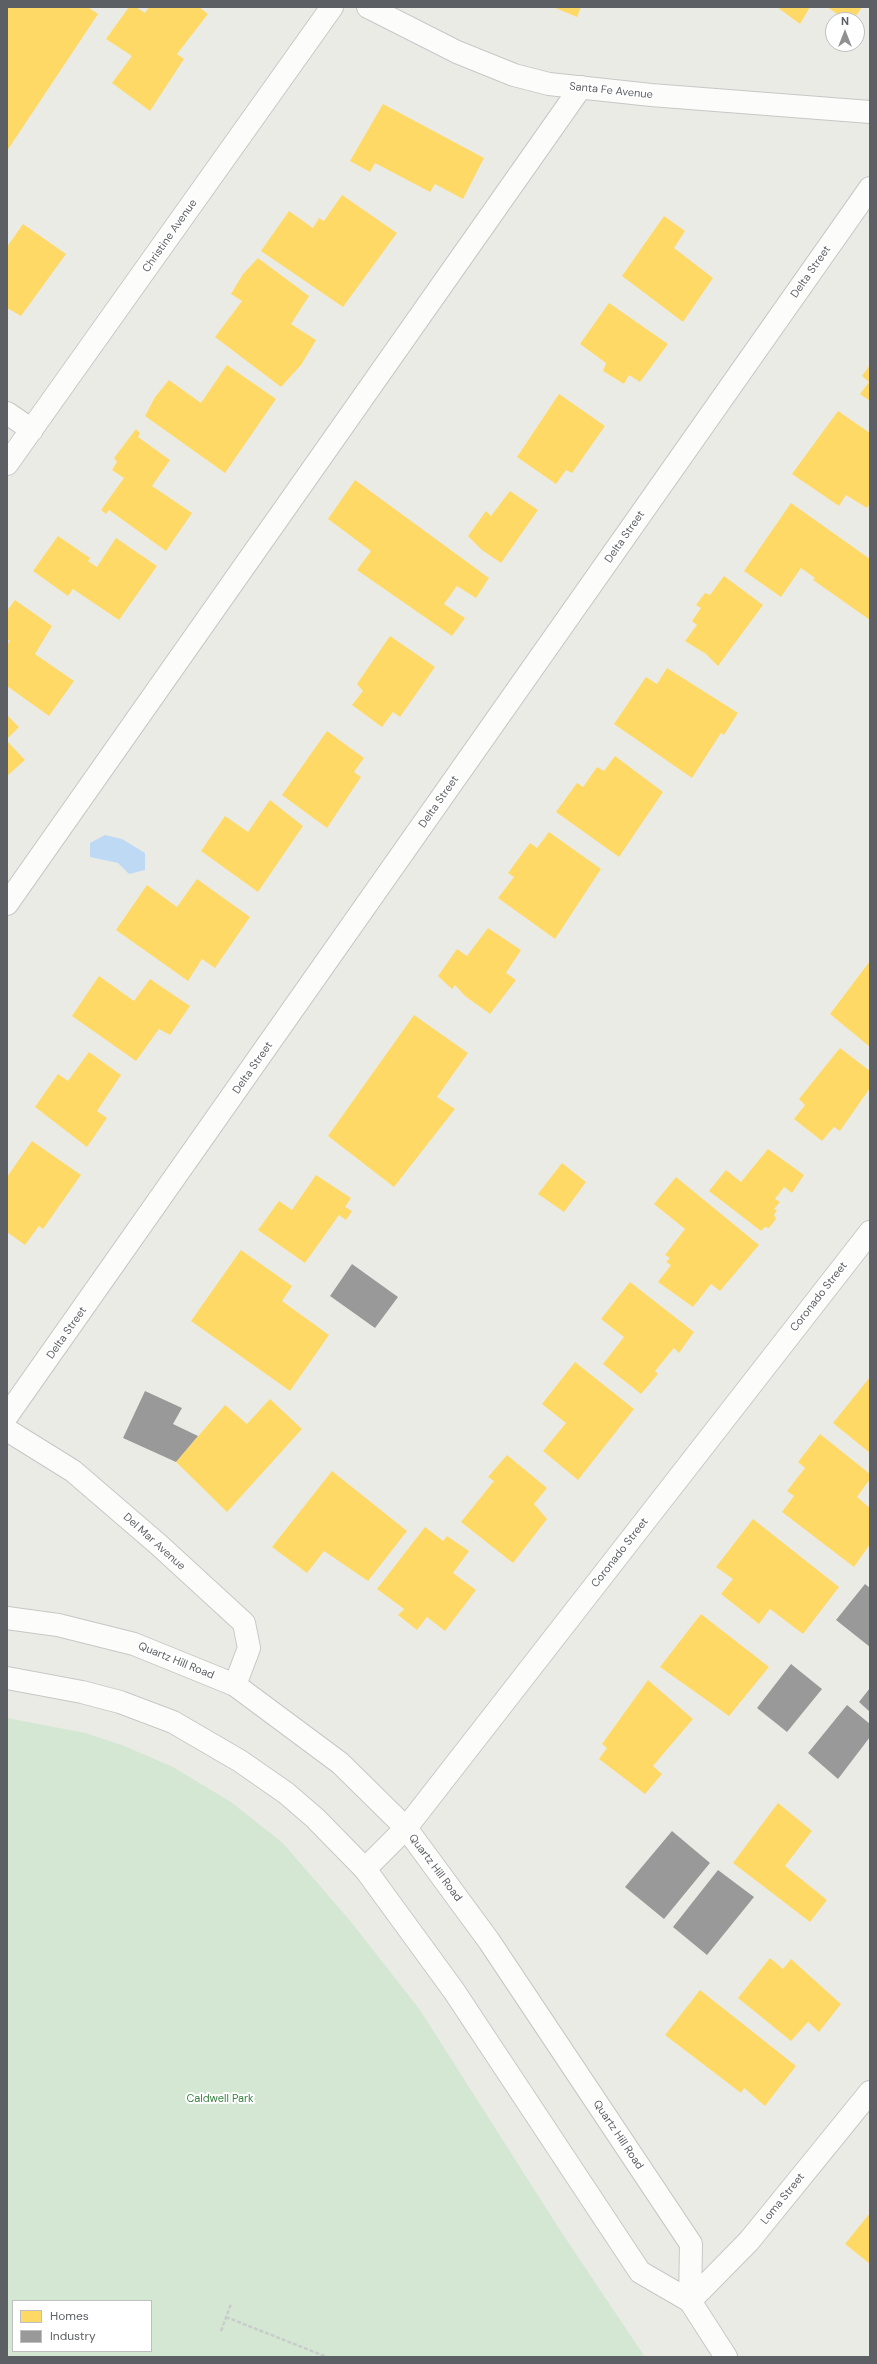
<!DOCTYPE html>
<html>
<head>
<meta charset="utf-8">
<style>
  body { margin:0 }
  #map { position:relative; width:877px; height:2364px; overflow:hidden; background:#ebebe6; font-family:"DM Sans",sans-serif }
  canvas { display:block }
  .frame { position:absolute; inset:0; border:8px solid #5c5f64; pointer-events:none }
  .legend { position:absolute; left:12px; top:2300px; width:140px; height:52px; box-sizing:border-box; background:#fff; border:1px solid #bebfc1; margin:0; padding:5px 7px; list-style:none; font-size:12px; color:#5c5f64 }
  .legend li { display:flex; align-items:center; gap:8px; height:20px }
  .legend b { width:20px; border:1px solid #bebfc1 }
  .north { position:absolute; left:825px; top:12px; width:40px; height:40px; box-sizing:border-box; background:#fff; border:1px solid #bebfc1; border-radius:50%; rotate:0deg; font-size:11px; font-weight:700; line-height:16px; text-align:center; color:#5c5f64 }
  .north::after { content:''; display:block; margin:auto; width:14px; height:18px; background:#8e9092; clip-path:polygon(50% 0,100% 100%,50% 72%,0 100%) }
</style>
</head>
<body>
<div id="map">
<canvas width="877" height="2364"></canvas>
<div class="frame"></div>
<ul class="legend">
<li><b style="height:11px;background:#ffd966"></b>Homes</li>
<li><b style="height:11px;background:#999"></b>Industry</li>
</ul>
<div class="north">N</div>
</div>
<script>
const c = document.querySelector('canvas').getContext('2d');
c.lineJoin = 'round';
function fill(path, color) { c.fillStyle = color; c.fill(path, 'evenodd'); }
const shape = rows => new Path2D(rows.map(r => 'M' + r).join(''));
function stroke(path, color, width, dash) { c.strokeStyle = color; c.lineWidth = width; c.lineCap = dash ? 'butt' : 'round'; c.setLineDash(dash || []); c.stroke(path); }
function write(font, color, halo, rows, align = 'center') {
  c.font = font + ' "DM Sans",sans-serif'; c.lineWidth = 4; c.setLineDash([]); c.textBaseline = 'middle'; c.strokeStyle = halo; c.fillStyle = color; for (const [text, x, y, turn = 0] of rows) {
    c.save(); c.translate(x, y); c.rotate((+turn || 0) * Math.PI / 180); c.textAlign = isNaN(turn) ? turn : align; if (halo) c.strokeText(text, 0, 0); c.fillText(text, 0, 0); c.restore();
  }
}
const green = shape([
  [7,1718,86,1733,122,1745,173,1767,231,1802,283,1843,352,1923,420,2010,560,2230,645,2357,7,2357],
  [13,2301,151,2301,151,2351,13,2351]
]);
const water = shape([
  [105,835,122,839,145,853,145,870,129,874,118,863,90,857,90,843]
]);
const homes = shape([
  [7,7,88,7,98,14,7,151],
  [129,7,136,7,145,13,149,7,199,7,208,14,177,54,184,59,150,111,112,83,132,56,106,39],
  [553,7,581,7,577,17],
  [777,7,810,7,800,24],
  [827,7,862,7,853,20,846,20],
  [383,104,484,158,463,199,435,184,430,192,375,163,370,172,350,161],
  [342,195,397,233,343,307,261,251,289,211,313,228,319,218,324,221],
  [664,216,685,231,674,248,713,278,683,322,622,276],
  [23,224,66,254,21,316,7,308,7,247],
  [258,258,309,296,291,324,316,340,301,365,281,387,215,337,242,301,231,294,243,274],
  [609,303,668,344,640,382,629,375,624,384,603,371,606,363,580,344],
  [227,365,276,399,225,473,145,416,155,397,169,380,201,403],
  [870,365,870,401,860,394,869,382,862,376],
  [559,394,605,426,572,473,566,470,556,484,517,457],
  [838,411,870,433,870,503,867,508,846,495,839,506,792,474],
  [136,429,140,433,138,437,170,460,152,486,192,513,166,551,109,510,106,514,101,510,124,478,112,470,117,462,114,458],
  [355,480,489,578,476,598,457,586,444,604,465,618,452,636,357,570,371,551,328,519],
  [510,491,538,510,501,563,482,550,468,536,486,511,491,516],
  [791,503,870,559,870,620,813,580,815,578,801,568,781,597,744,571],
  [58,536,90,558,88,561,97,567,116,538,157,566,119,620,73,589,68,596,33,571],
  [724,576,763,605,718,666,706,654,685,641,697,625,692,621,701,608,696,605,705,593,710,595],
  [15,600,52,626,35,654,74,681,49,716,7,686,7,644,10,641,7,639,7,611],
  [390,636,435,667,400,717,393,712,382,727,352,705,363,691,357,684],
  [667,668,738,713,724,735,721,733,692,778,614,724,646,677,657,684],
  [7,715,19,727,7,739],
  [327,731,364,758,354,772,361,777,327,828,282,795],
  [7,741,25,760,7,776],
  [615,756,663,792,619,857,556,812,577,783,583,787,597,767,604,771],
  [270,800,303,826,258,892,201,851,225,816,248,832],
  [549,832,601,869,555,939,498,898,514,877,508,873,530,843,537,848],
  [197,879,250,917,215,968,202,959,188,981,116,930,147,885,177,907],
  [488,928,521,950,506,973,516,980,490,1014,465,996,455,985,452,989,438,976,457,949,467,956],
  [870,961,870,1047,830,1014],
  [99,976,134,1001,150,979,190,1006,170,1035,159,1029,136,1061,72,1016],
  [414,1015,468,1053,437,1097,455,1109,394,1187,328,1136],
  [840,1048,870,1071,870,1088,840,1131,834,1127,822,1141,794,1119,805,1105,799,1099],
  [89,1052,121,1075,97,1111,107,1118,87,1147,35,1107,58,1074,68,1081],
  [32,1141,81,1175,43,1229,39,1226,25,1245,7,1232,7,1177],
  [768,1149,804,1175,792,1193,784,1187,775,1199,780,1202,774,1209,777,1210,774,1215,776,1219,769,1228,765,1227,761,1231,709,1191,726,1170,741,1182],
  [562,1163,586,1182,564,1212,538,1194],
  [316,1175,351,1198,345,1207,352,1211,346,1220,339,1215,305,1263,258,1230,279,1201,292,1210],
  [676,1177,759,1245,720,1291,711,1284,693,1307,658,1282,671,1265,666,1262,670,1258,665,1255,685,1229,654,1204],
  [241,1250,292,1286,282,1301,329,1335,290,1391,191,1321],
  [630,1282,694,1332,679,1353,674,1348,655,1371,658,1374,641,1394,603,1364,624,1337,601,1319],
  [575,1362,634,1409,578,1480,543,1451,566,1423,542,1404],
  [870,1377,870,1453,833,1423],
  [270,1399,302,1429,227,1512,176,1462,225,1405,247,1424],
  [820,1434,870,1474,870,1479,857,1497,870,1508,870,1544,854,1567,782,1512,794,1496,787,1491,805,1468,798,1462],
  [507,1455,547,1488,534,1504,547,1519,513,1563,461,1522,494,1481,488,1477],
  [332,1471,407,1531,368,1581,324,1551,307,1573,272,1547],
  [753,1519,839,1587,803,1634,770,1609,759,1624,721,1594,733,1579,716,1567],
  [425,1527,443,1541,447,1536,469,1551,453,1573,476,1590,445,1631,427,1617,417,1630,398,1615,404,1609,377,1589],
  [701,1614,769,1667,729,1716,660,1667],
  [648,1680,693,1719,653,1766,662,1774,645,1794,599,1759,607,1748,602,1744],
  [778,1803,812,1831,785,1866,827,1900,810,1922,733,1863],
  [770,1958,783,1969,791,1959,841,2004,819,2032,808,2022,791,2041,738,1998],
  [700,1990,796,2066,765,2106,744,2088,741,2093,665,2035],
  [870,2213,870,2264,845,2244]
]);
const industry = shape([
  [352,1264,398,1297,375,1328,330,1296],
  [145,1391,182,1408,173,1424,198,1436,176,1462,123,1438],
  [865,1584,870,1588,870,1647,836,1620],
  [791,1664,822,1689,787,1732,757,1708],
  [870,1688,870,1712,859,1702],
  [847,1705,870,1724,870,1737,838,1779,808,1753],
  [672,1831,710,1863,664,1919,625,1887],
  [718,1870,754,1897,707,1955,673,1927]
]);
const path = shape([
  [226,2317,327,2357],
  [221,2331,231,2304]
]);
const lane = shape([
  [7,904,581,87]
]);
const street = shape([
  [368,7,457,52,514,75,549,84,651,95,870,112],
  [7,413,32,430],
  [7,464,332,7],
  [7,1416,870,188],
  [7,1430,73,1471,159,1545,244,1623,249,1648,235,1685],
  [365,1869,406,1828,870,1232],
  [690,2301,749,2241,870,2092]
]);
const secondary = shape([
  [7,1618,58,1625,134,1644,235,1685,340,1763,406,1828,489,1941,691,2244,690,2301],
  [7,1678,82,1692,120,1702,173,1722,240,1761,286,1793,315,1818,365,1869,454,1991,640,2272,690,2301,726,2357]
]);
const streetNames = [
  ["Santa Fe Avenue",611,91,6],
  ["Christine Avenue",170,236,-55],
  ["Delta Street",811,272,-55],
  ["Delta Street",625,537,-55],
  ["Delta Street",439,802,-55],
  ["Delta Street",253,1068,-55],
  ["Coronado Street",819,1297,-52],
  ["Delta Street",67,1333,-55],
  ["Del Mar Avenue",154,1542,42],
  ["Coronado Street",620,1553,-52],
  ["Quartz Hill Road",176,1661,22],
  ["Quartz Hill Road",435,1868,53],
  ["Quartz Hill Road",618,2135,56],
  ["Loma Street",783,2199,-51]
];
const parkNames = [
  ["Caldwell Park",220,2099]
];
fill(green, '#d4e7d3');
fill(water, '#bdd9f3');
fill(homes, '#ffd966');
fill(industry, '#999');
stroke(lane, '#c7c7c7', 24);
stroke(street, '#c7c7c7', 24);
stroke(secondary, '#c7c7c7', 24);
stroke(path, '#c8ccca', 2.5, [4, 2]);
stroke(lane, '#fcfcfb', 22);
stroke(street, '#fcfcfb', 22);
stroke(secondary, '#fcfcfb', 22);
write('11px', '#5c5f64', '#fff', streetNames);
write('11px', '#3b8343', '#fff', parkNames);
</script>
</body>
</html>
